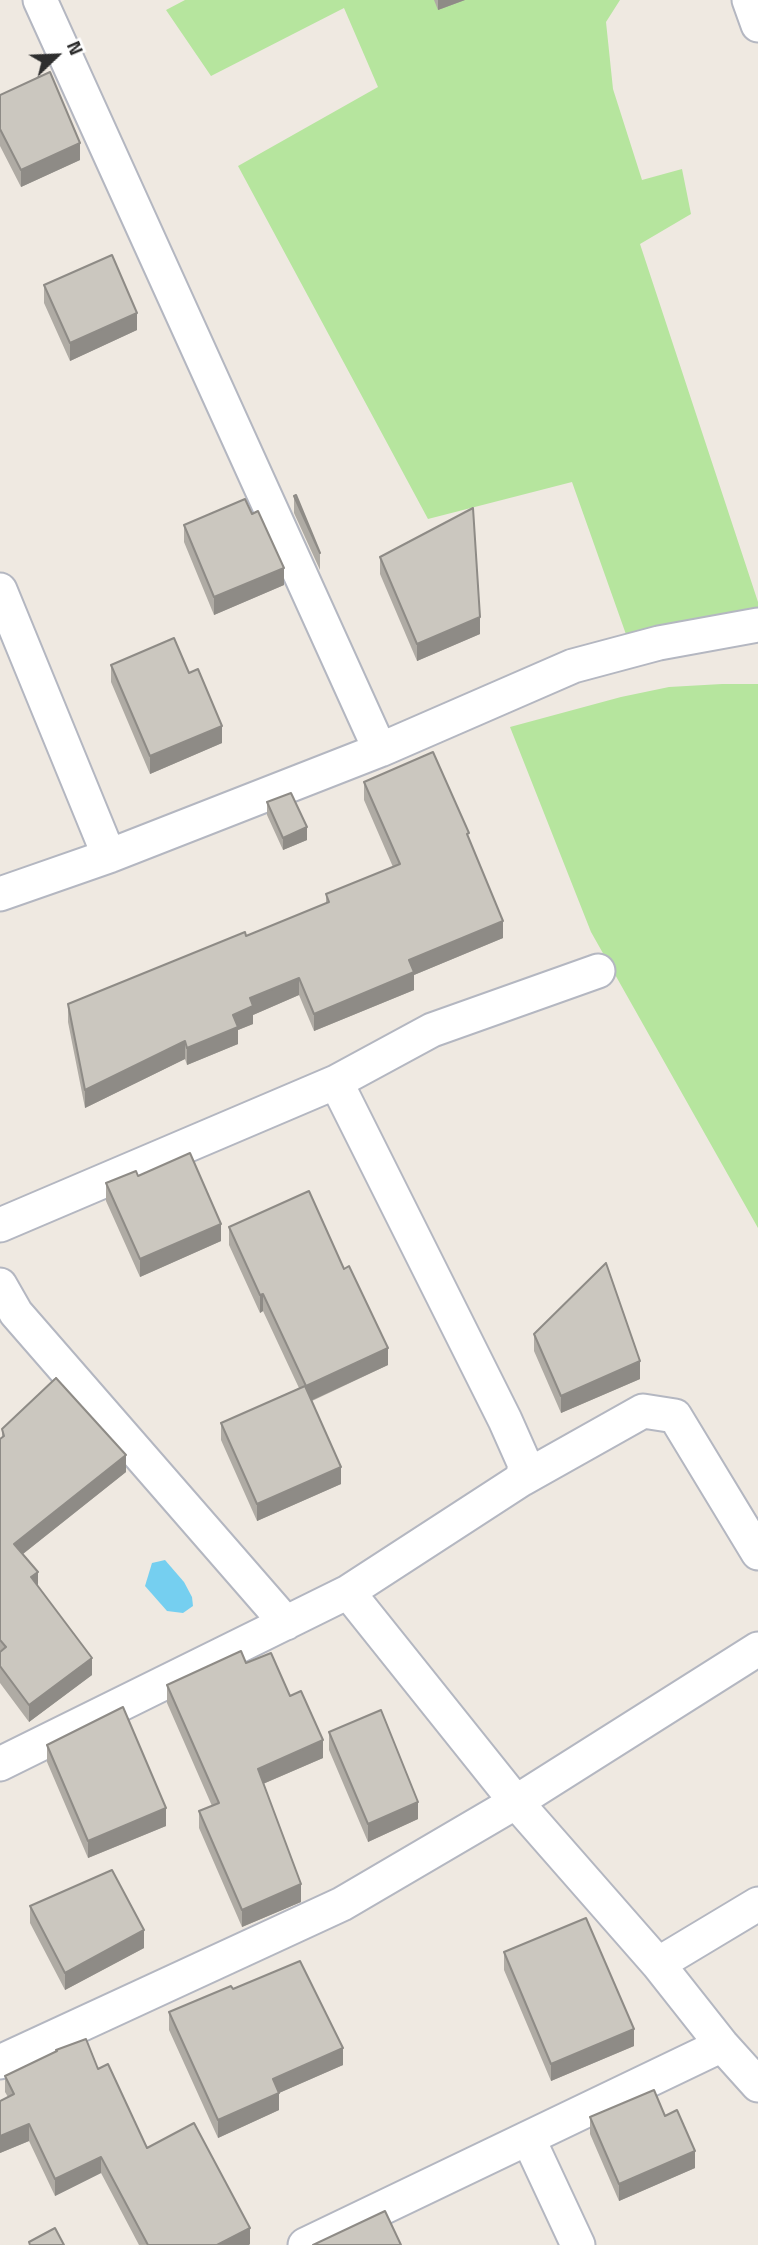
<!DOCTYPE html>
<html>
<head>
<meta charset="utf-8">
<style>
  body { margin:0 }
  #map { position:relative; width:758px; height:2245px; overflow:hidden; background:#efe9e1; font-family:"Titillium Web",sans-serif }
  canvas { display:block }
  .north { position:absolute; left:21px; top:21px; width:70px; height:70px; -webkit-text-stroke:5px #fff; paint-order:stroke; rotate:67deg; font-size:19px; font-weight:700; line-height:28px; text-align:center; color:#2e2e2e }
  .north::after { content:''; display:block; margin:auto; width:24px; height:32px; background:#2e2e2e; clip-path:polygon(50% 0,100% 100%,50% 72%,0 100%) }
</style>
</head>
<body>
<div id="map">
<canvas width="758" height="2245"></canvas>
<div class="north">N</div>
</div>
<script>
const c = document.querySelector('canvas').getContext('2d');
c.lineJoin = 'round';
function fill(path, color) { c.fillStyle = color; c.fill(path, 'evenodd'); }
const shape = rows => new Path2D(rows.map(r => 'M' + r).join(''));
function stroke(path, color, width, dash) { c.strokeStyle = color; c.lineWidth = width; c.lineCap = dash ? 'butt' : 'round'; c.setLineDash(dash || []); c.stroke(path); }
const green = shape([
  [185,0,620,0,606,22,613,89,642,180,682,169,691,214,640,244,758,602,758,615,628,640,572,482,428,519,238,166,378,87,344,8,211,76,166,10],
  [722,684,758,684,758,1228,591,932,510,727,621,697,669,687]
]);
const water = shape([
  [165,1560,184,1582,192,1597,193,1606,183,1613,167,1611,145,1586,152,1563]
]);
const street = shape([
  [40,0,380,750],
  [749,0,758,25],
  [0,590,109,856],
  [0,894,109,856,380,750,573,666,659,643,758,625],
  [0,1225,336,1082,432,1030,598,971],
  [0,1285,16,1313,286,1623],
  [522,1479,643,1411,675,1416,758,1553],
  [348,1592,516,1802,658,1964,722,2045,758,2085],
  [0,1764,348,1592,522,1479,525,1465,505,1420,336,1082],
  [658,1964,758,1904],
  [0,2062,342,1904,516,1802,758,1649],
  [529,2140,578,2245],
  [305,2245,722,2045]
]);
const wall = shape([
  [434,0,465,0,438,10],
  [0,95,80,160,21,187,0,146],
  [44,285,137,330,70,361,44,303],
  [294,496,320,553,320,570,294,513],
  [184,525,284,585,214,615,184,542],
  [380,557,480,634,417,661,380,574],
  [111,665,222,743,150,774,111,682],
  [364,782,469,839,503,938,414,975,414,990,314,1031,299,995,253,1015,253,1024,238,1030,238,1044,187,1065,185,1059,85,1108,68,1022,68,1004,246,936,326,904,326,894,393,867,364,800],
  [267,802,307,840,283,850,267,815],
  [138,1176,221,1241,140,1277,106,1201,106,1183],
  [229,1227,388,1365,312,1401,341,1484,257,1521,221,1440,221,1423,299,1388,263,1311,260,1313,229,1245],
  [534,1334,640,1379,561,1413,534,1351],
  [2,1429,126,1472,23,1554,38,1586,92,1675,29,1722,0,1683,0,1439,2,1437],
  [246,1663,290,1696,323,1758,263,1784,301,1902,242,1927,199,1828,199,1811,212,1806,167,1703,167,1685],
  [329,1732,418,1819,368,1842,329,1750],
  [47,1745,166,1826,88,1858,47,1762],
  [30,1906,144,1948,65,1990,30,1923],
  [504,1952,634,2046,551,2081,504,1970],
  [169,2012,343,2065,279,2093,279,2110,218,2138,169,2030],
  [98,2069,147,2148,250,2244,139,2245,101,2173,55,2196,29,2141,0,2153,0,2101,8,2097,5,2092,5,2076],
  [665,2116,695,2168,619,2201,590,2134,590,2117]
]);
const shadedWall = shape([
  [438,0,465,0,438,10],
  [80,143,80,160,21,187,21,170],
  [137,313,137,330,70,361,70,343],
  [284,568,284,585,214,615,214,597],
  [480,617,480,634,417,661,417,644],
  [222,726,222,743,150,774,150,756],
  [307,827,307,840,283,850,283,838],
  [503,921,503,938,414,975,414,990,314,1031,314,1014,409,960],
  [299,978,299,995,253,1015,253,1024,238,1030,238,1044,187,1065,187,1048,233,1015,250,998],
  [185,1041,185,1059,85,1108,85,1090],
  [221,1224,221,1241,140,1277,140,1259],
  [263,1294,263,1311,260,1313,260,1295],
  [388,1348,388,1365,306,1403,306,1386],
  [640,1361,640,1379,561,1413,561,1396],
  [126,1455,126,1472,14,1561,14,1544],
  [341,1467,341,1484,257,1521,257,1504],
  [38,1572,38,1588,31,1577],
  [92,1658,92,1675,29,1722,29,1705],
  [323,1740,323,1758,258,1786,258,1769],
  [418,1802,418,1819,368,1842,368,1824],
  [166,1808,166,1826,88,1858,88,1841],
  [301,1884,301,1902,242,1927,242,1910],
  [144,1930,144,1948,65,1990,65,1973],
  [634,2029,634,2046,551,2081,551,2064],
  [343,2048,343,2065,279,2093,279,2110,218,2138,218,2120,273,2079],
  [29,2124,29,2141,0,2153,0,2136],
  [695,2151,695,2168,619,2201,619,2184],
  [101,2157,101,2173,55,2196,55,2179],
  [250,2228,250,2244,249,2245,217,2245]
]);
const building = shape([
  [50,72,80,143,21,170,0,129,0,95,50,72],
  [112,255,137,313,70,343,44,285,112,255],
  [296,495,320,553,294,496,296,495],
  [245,499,252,514,258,511,284,568,214,597,184,525,245,499],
  [473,508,480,617,417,644,380,557,473,508],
  [174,638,189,673,198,669,222,726,150,756,111,665,174,638],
  [433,752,469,833,467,834,503,921,409,960,414,972,314,1014,299,978,250,998,253,1006,233,1015,238,1027,187,1048,185,1041,85,1090,68,1004,245,932,246,936,329,902,326,894,400,864,364,782,433,752],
  [291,793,307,827,283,838,267,802,291,793],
  [190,1153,221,1224,140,1259,106,1183,136,1171,138,1176,190,1153],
  [309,1191,344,1269,349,1266,388,1348,306,1386,263,1294,260,1295,229,1227,309,1191],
  [606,1263,640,1361,561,1396,534,1334,606,1263],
  [56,1378,126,1455,14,1544,38,1572,31,1577,92,1658,29,1705,0,1666,0,1652,6,1647,0,1640,0,1439,4,1436,2,1429,56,1378],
  [305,1386,341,1467,257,1504,221,1423,305,1386],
  [241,1651,246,1663,271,1653,290,1696,301,1691,323,1740,258,1769,301,1884,242,1910,199,1811,219,1803,167,1685,241,1651],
  [123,1707,166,1808,88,1841,47,1745,123,1707],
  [381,1710,418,1802,368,1824,329,1732,381,1710],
  [112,1870,144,1930,65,1973,30,1906,112,1870],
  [586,1918,634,2029,551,2064,504,1952,586,1918],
  [300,1961,343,2048,273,2079,279,2093,218,2120,169,2012,231,1986,233,1989,300,1961],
  [86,2039,98,2069,108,2064,147,2148,194,2123,250,2228,217,2245,148,2245,101,2157,55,2179,29,2124,0,2136,0,2101,14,2094,5,2076,57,2051,56,2050,86,2039],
  [654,2090,665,2116,677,2110,695,2151,619,2184,590,2117,654,2090],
  [385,2211,401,2245,313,2245,385,2211],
  [55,2228,64,2245,30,2245,29,2242,55,2228]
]);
fill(green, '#b6e59e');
fill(water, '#75cff0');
stroke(street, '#b4b7c1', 37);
stroke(street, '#fff', 33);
fill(wall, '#afaba4');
fill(shadedWall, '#8e8b86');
fill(building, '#cbc7bf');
stroke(building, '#8e8b86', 2);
</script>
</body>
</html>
